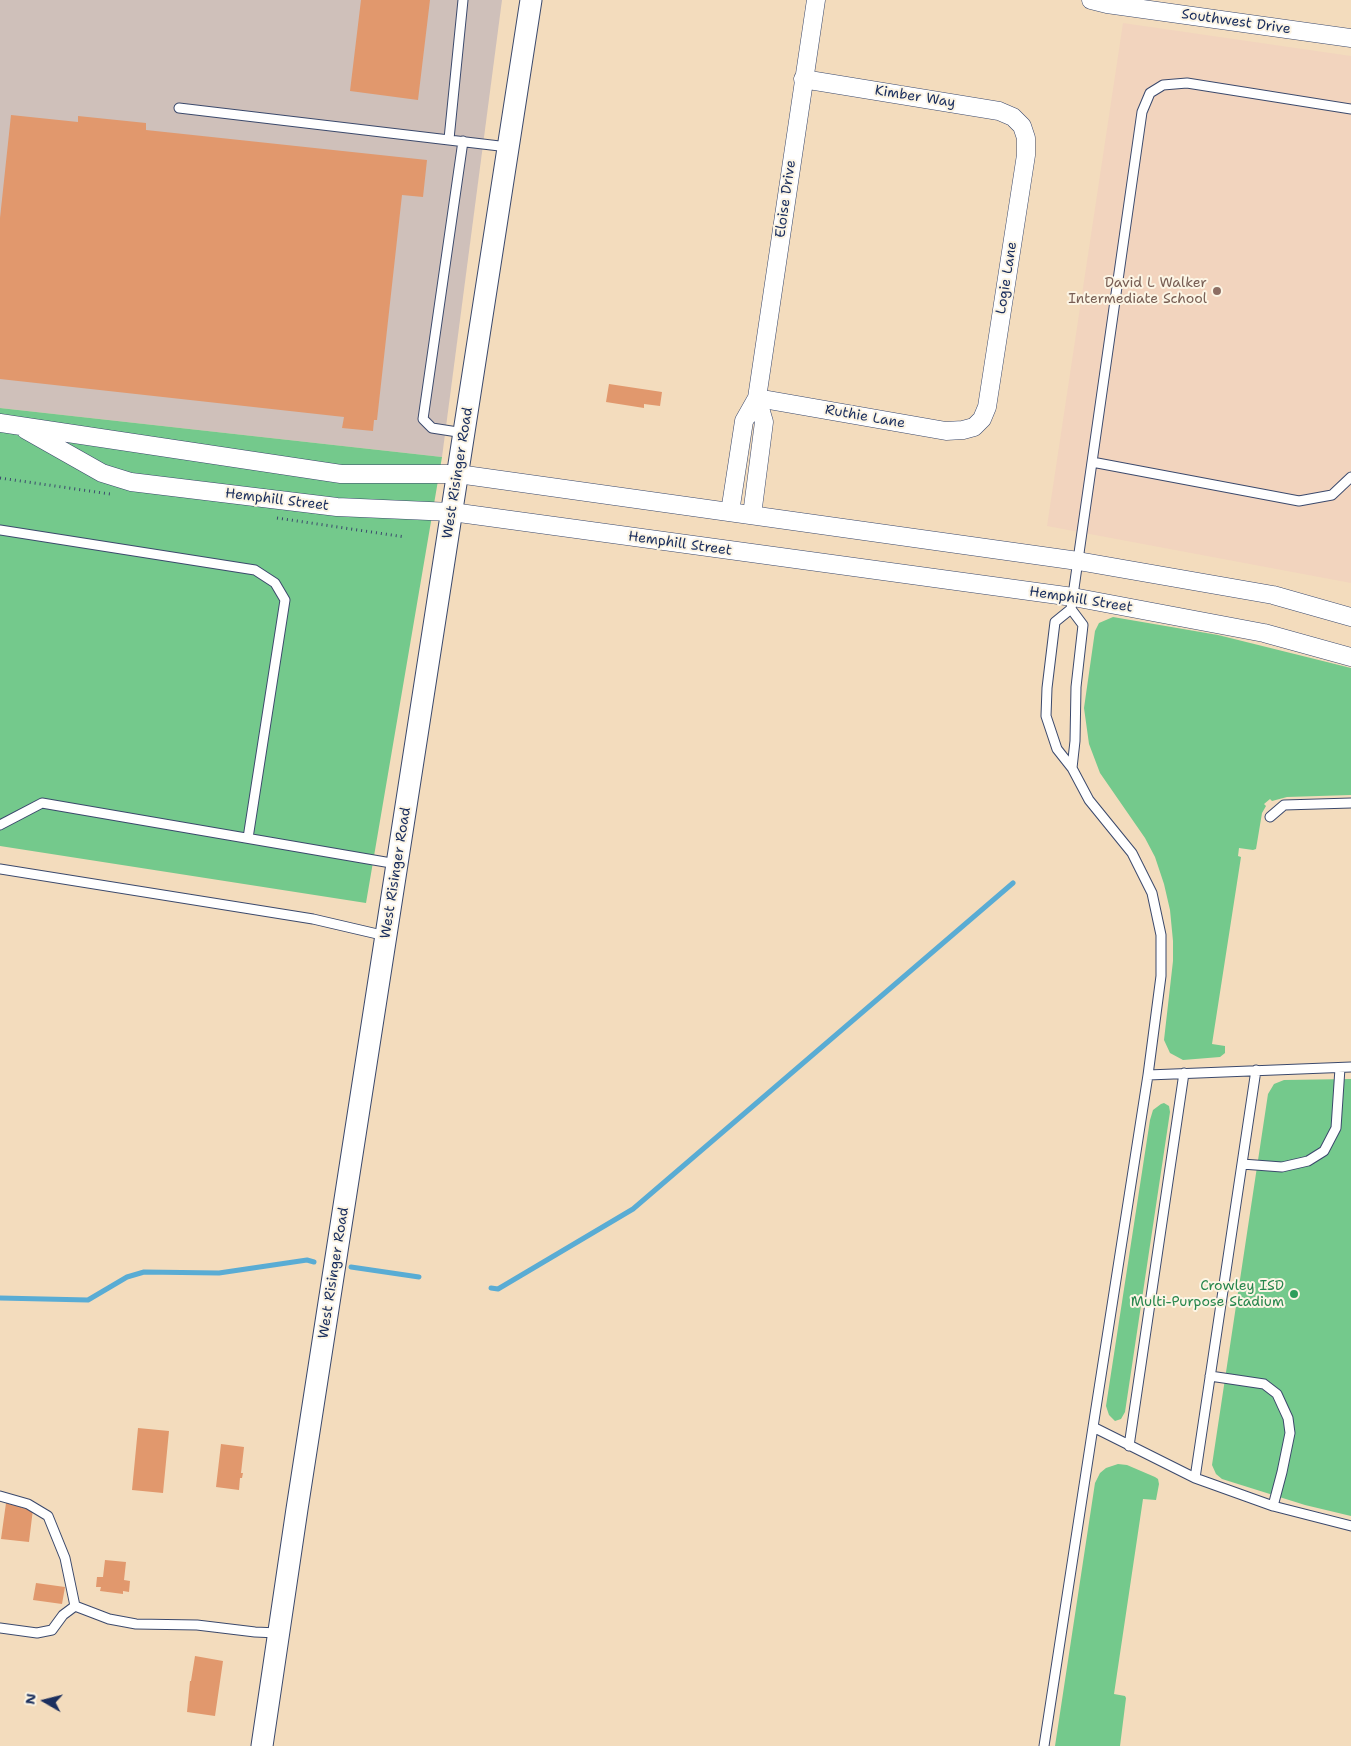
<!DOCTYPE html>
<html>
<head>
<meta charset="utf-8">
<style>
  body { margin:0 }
  #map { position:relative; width:1351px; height:1746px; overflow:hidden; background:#f3dcbd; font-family:"Shantell Sans",sans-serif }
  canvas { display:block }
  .north { position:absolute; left:20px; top:1676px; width:50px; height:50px; -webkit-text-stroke:4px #fcf5e5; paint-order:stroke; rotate:278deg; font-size:14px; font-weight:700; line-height:20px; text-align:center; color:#1b2f5e }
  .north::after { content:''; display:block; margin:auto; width:18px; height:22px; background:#1b2f5e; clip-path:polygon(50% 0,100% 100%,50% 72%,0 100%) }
</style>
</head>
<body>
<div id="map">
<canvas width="1351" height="1746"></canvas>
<div class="north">N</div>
</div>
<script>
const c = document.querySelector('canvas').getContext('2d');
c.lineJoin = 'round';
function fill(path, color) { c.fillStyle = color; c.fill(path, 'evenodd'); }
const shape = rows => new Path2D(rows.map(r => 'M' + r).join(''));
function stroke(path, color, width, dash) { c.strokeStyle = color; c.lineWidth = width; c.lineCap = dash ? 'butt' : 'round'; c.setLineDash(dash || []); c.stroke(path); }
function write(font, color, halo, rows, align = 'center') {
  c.font = font + ' "Shantell Sans",sans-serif'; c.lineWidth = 4; c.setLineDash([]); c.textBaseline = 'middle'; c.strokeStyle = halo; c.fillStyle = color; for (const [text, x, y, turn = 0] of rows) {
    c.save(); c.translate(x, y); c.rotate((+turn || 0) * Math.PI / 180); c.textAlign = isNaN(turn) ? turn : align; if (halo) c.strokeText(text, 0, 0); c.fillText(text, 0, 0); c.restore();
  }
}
const built = shape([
  [1123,23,1351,56,1351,583,1047,526]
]);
const industrial = shape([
  [0,0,502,0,442,457,0,408]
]);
const green = shape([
  [0,408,442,457,366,903,0,846],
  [1113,617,1218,635,1351,668,1351,795,1287,797,1272,801,1270,799,1264,804,1266,806,1262,813,1256,849,1253,850,1239,848,1238,856,1241,857,1212,1044,1225,1046,1225,1053,1220,1057,1183,1060,1170,1053,1164,1040,1173,961,1173,941,1170,910,1164,884,1155,857,1145,838,1100,773,1089,744,1084,708,1095,631,1099,623],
  [1351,1079,1351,1516,1305,1505,1222,1479,1216,1474,1212,1465,1268,1094,1274,1084,1284,1080],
  [1164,1103,1169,1106,1170,1112,1125,1412,1121,1419,1115,1421,1109,1415,1106,1406,1150,1120,1153,1110,1161,1104],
  [1118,1464,1127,1465,1155,1477,1158,1479,1159,1484,1156,1500,1143,1499,1114,1694,1125,1696,1126,1698,1120,1746,1055,1746,1095,1483,1100,1473,1106,1468]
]);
const stream = shape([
  [351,1267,419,1277],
  [491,1288,498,1289,633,1209,1013,883],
  [0,1298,88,1300,127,1277,144,1272,219,1273,307,1260,314,1262]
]);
const building = shape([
  [361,0,430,0,418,100,350,91],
  [11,115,78,122,78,116,146,123,146,130,427,160,423,197,402,195,377,420,374,420,373,431,342,428,344,417,0,379,0,218],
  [609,384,662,392,660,406,644,404,644,408,606,402],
  [138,1428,169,1431,163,1493,132,1490],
  [221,1444,244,1447,241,1473,243,1473,242,1478,240,1478,239,1490,216,1487],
  [6,1503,22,1505,21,1508,33,1509,29,1542,1,1539],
  [105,1560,126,1562,124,1580,130,1581,129,1592,123,1591,123,1594,100,1591,101,1587,96,1587,97,1577,103,1577],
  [36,1583,65,1587,62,1604,33,1600],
  [195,1656,223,1661,215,1716,187,1712,190,1681,191,1681]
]);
const path = shape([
  [0,478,110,494],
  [277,518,405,537]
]);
const service = shape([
  [179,108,508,147],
  [449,139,463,0],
  [463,141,423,419,432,428,464,433],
  [1092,462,1299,501,1332,495,1351,477],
  [0,530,255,570,275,583,285,600,248,838],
  [1071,609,1083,625,1076,687,1075,741,1072,768,1057,749,1046,716,1047,688,1055,622,1071,609,1142,112,1150,93,1163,85,1187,83,1351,109],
  [1072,768,1089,800,1132,853,1152,893,1161,935,1161,976,1148,1075,1351,1067],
  [1270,817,1284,805,1351,803],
  [0,825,42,803,397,864],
  [0,869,313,919,386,936],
  [1148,1075,1093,1427,1195,1478,1256,1070],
  [1242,1164,1282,1167,1308,1161,1324,1151,1336,1128,1340,1068],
  [1129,1446,1184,1073],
  [1195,1478,1273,1506,1282,1472,1290,1433,1288,1418,1277,1394,1264,1384,1210,1376],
  [0,1496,28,1504,48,1516,65,1558,75,1606,109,1619,136,1624,197,1625,255,1632,278,1633],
  [1273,1506,1351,1526],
  [0,1628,37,1633,52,1630,63,1615,75,1606],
  [1044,1746,1093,1427]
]);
const minor = shape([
  [1091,0,1107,4,1351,38],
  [757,398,946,431,963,430,974,427,982,419,987,407,1026,155,1026,138,1022,126,1013,117,999,111,803,79],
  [0,423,341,474,458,474,1078,561,1273,595,1351,617],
  [26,430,102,473,131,482,337,507,452,512,1073,597,1264,633,1351,657],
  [730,512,744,421,757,398,816,0],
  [752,515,764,422,757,398]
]);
const tertiary = shape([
  [262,1746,297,1509,531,0]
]);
const markers = [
  [1217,291,5,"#8d6e63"],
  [1294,1294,5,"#2e9e5b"]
];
const streetNames = [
  ["Southwest Drive",1236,22,8],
  ["Kimber Way",915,97,9],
  ["Eloise Drive",786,199,-82],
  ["Logie Lane",1007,278,-81],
  ["Ruthie Lane",865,417,10],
  ["West Risinger Road",458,473,-81],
  ["Hemphill Street",277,500,7],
  ["Hemphill Street",680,544,8],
  ["Hemphill Street",1081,600,9],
  ["West Risinger Road",396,873,-81],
  ["West Risinger Road",334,1273,-81]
];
const educationNames = [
  ["David L Walker",1207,283],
  ["Intermediate School",1207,299]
];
const leisureNames = [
  ["Crowley ISD",1284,1286],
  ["Multi-Purpose Stadium",1284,1302]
];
fill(built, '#f2d4be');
fill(industrial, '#cfc0ba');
fill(green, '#74c98c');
stroke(stream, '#59acd4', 5);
fill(building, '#e1986d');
stroke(service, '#3b496c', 11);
stroke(minor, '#3b496c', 19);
stroke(tertiary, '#3b496c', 23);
stroke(path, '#3b496c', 3, [1, 4]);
stroke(service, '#fff', 9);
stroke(minor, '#fff', 18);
stroke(tertiary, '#fff', 21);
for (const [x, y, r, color] of markers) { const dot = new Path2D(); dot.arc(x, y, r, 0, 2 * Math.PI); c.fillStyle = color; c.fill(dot); stroke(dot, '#fcf5e5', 2); }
write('14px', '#1b2f5e', '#fcf5e5', streetNames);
write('14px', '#785e54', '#fcf5e5', educationNames, 'right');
write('14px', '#27864d', '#fcf5e5', leisureNames, 'right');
</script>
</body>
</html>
